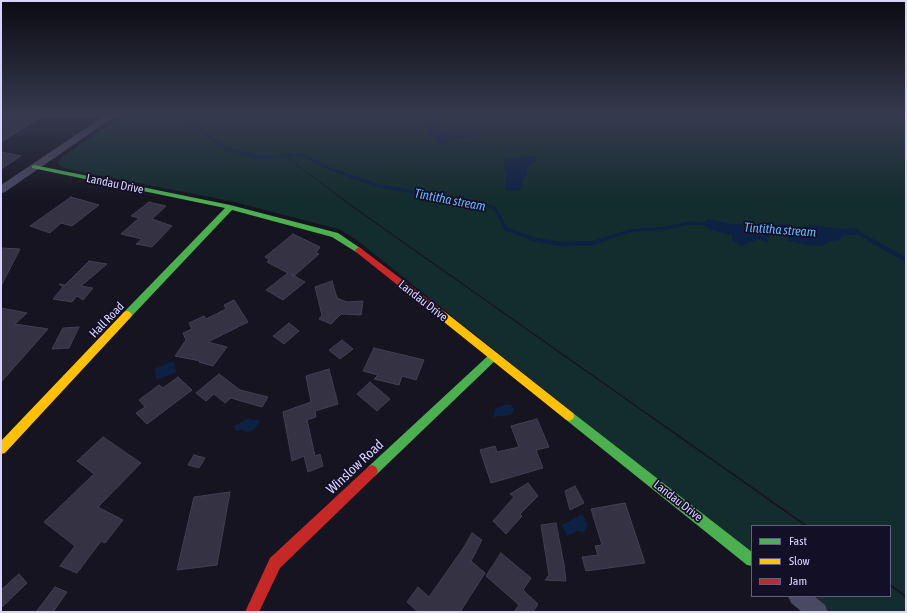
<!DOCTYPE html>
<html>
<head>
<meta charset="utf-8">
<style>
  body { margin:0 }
  #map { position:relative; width:907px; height:613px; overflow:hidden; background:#161421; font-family:"Asap Condensed",sans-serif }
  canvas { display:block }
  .frame { position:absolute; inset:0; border:2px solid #d9d4ff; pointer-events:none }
  .legend { position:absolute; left:751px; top:525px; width:140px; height:72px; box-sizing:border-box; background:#130f26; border:1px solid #625e7d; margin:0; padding:5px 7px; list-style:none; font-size:12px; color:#d9d4ff }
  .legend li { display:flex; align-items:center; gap:8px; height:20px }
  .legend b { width:20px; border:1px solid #625e7d }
</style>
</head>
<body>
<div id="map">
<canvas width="907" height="613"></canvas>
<div class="frame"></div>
<ul class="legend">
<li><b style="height:5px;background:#4caf50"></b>Fast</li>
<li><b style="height:5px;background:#ffc107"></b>Slow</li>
<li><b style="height:5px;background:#c62828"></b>Jam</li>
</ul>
</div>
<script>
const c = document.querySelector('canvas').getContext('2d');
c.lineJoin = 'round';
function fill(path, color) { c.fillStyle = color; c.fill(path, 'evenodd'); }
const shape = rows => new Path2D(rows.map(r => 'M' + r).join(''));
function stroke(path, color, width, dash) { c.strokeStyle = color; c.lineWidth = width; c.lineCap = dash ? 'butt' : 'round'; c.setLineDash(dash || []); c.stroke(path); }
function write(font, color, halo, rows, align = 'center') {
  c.font = font + ' "Asap Condensed",sans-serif'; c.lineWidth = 3.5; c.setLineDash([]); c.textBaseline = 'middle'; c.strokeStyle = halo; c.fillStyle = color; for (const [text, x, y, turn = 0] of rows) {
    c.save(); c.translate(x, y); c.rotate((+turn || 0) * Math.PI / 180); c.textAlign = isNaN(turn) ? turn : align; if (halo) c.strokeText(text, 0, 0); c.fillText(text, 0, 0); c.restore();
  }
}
const green = shape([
  [122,116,906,116,906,595,890,584,890,526,808,526,351,205,235,118,351,206,805,526,752,526,752,556,358,241,341,230,235,202,67,169,60,166,58,162,62,157],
  [890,586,906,598,906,612,822,612,802,596,890,596]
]);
const water = shape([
  [429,116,450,116,439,125,440,128,447,131,483,131,474,136,448,141,447,143,442,145,436,142,438,140,427,134,426,126],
  [537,156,535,161,527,167,527,174,522,180,523,185,518,191,505,190,506,174,503,169,505,158],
  [707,219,731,224,755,224,768,227,773,225,788,224,790,227,797,227,809,225,840,229,857,228,864,235,844,235,839,240,831,241,821,246,807,245,788,241,788,236,780,233,769,235,767,242,758,239,741,246,732,240,732,235,710,230,703,224],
  [174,361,176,372,157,380,154,369],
  [506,404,511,405,514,409,511,415,493,417,495,409],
  [249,418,252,420,260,420,257,426,252,431,247,432,242,430,236,431,234,426],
  [582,514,588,525,584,532,577,531,567,536,562,525]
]);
const streamFar1 = shape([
  [180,116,225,148,257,157,303,155,328,168,379,186,482,204,495,208,506,229,537,240],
  [860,234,871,240],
  [602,240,629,231,665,228,690,223,707,224]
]);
const stream = shape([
  [531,239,561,244,593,243,605,239],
  [869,239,906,260]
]);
const building = shape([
  [1,116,43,116,1,142,1,116],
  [1,152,21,156,1,169,1,152],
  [71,197,99,205,72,226,61,223,50,233,30,226,71,197],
  [149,202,166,206,152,219,172,226,152,247,136,244,142,239,121,234,139,218,131,216,149,202],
  [293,234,320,247,316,253,319,254,294,276,291,274,305,282,283,300,266,290,288,273,267,262,269,260,265,257,293,234],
  [1,248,20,249,1,286,1,248],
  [89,261,107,264,81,286,93,288,83,300,77,296,72,302,53,299,63,287,59,284,65,285,89,261],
  [332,281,337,298,347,302,363,301,361,315,341,314,331,324,319,319,322,315,315,287,332,281],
  [234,300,248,322,208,342,227,347,213,366,199,362,200,361,175,356,186,340,183,333,192,329,189,323,204,316,206,319,226,309,224,305,234,300],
  [1,308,27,313,15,324,48,329,1,382,1,308],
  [289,323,299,331,284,344,273,336,289,323],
  [79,327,69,348,52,349,63,328,79,327],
  [342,340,353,349,340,359,329,350,342,340],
  [374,348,424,360,416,380,402,376,399,385,374,379,378,375,363,371,374,348],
  [329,369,338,404,315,411,316,417,307,420,315,456,320,454,323,466,308,472,304,456,292,461,283,412,311,402,306,376,329,369],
  [219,374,240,390,268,397,262,407,231,398,225,403,214,394,206,401,196,393,219,374],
  [178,377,192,390,147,424,136,413,145,407,139,400,159,385,163,388,178,377],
  [370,382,390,399,377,411,357,394,370,382],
  [537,419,549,447,536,450,543,468,491,483,480,450,495,446,497,452,519,447,511,426,537,419],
  [103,437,141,463,98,507,123,520,105,543,101,541,77,573,60,566,75,546,44,522,94,474,77,461,103,437],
  [194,455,205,458,199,468,188,465,194,455],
  [528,483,538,496,520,514,522,516,506,534,493,521,514,497,510,494,528,483],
  [575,486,584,503,570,510,565,491,575,486],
  [230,492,217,565,177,570,194,497,230,492],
  [625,503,645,563,586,571,582,557,598,555,595,546,602,545,591,509,625,503],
  [556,523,564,565,566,581,545,580,549,575,541,525,556,523],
  [472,533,482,540,471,561,485,573,460,612,418,612,407,602,418,587,429,597,464,547,472,533],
  [501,553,531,578,523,590,538,604,533,612,514,612,519,605,486,576,501,553],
  [19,574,27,583,1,608,1,590,19,574],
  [55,587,67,592,53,612,36,612,55,587]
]);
const street = shape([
  [104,116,115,116,5,192,1,193,1,185,104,116],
  [788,596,814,596,825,605,828,612,802,612,791,603,788,596]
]);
const fast = shape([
  [34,165,230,205,338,233,363,250,359,253,356,252,332,237,232,210,130,318,127,319,124,318,122,315,124,312,225,208,32,168,32,166,34,165],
  [494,352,497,353,499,356,497,359,376,475,372,477,368,475,366,471,368,467,491,353,494,352],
  [569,411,573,413,752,552,752,566,747,565,565,419,564,416,565,413,569,411]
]);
const slow = shape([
  [127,311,130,312,132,315,130,318,5,453,1,454,1,441,124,312,127,311],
  [442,311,445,312,573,413,574,416,573,419,569,421,565,419,439,318,437,315,439,312,442,311]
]);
const jam = shape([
  [359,247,445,312,447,315,445,318,439,318,356,252,355,250,359,247],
  [372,465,376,467,378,471,376,475,280,568,259,612,245,612,270,558,368,467,372,465]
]);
const streetNames = [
  ["Landau Drive",115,184,12],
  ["Landau Drive",423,301,38],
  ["Hall Road",107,320,-46],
  ["Landau Drive",678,501,38]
];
const waterNames = [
  ["Tintitha stream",450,200,11],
  ["Tintitha stream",780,230,4]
];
const nearStreetnames = [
  ["Winslow Road",355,467,-43]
];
fill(green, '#132c2d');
fill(water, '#0d2144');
stroke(streamFar1, '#0d2144', 3);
stroke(stream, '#0d2144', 4);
fill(building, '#343243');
stroke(building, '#433f54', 1);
fill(street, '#4a4962');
fill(fast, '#4caf50');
fill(slow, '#ffc107');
fill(jam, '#c62828');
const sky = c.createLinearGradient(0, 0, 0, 202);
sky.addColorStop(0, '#0c0b12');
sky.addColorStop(0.57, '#363a4e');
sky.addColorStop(1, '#363a4e00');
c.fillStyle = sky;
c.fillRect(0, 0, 907, 202);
write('12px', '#d9d4ff', '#130f26', streetNames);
write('italic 13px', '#62b6ff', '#130f26', waterNames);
write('14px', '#d9d4ff', '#130f26', nearStreetnames);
</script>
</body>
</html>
